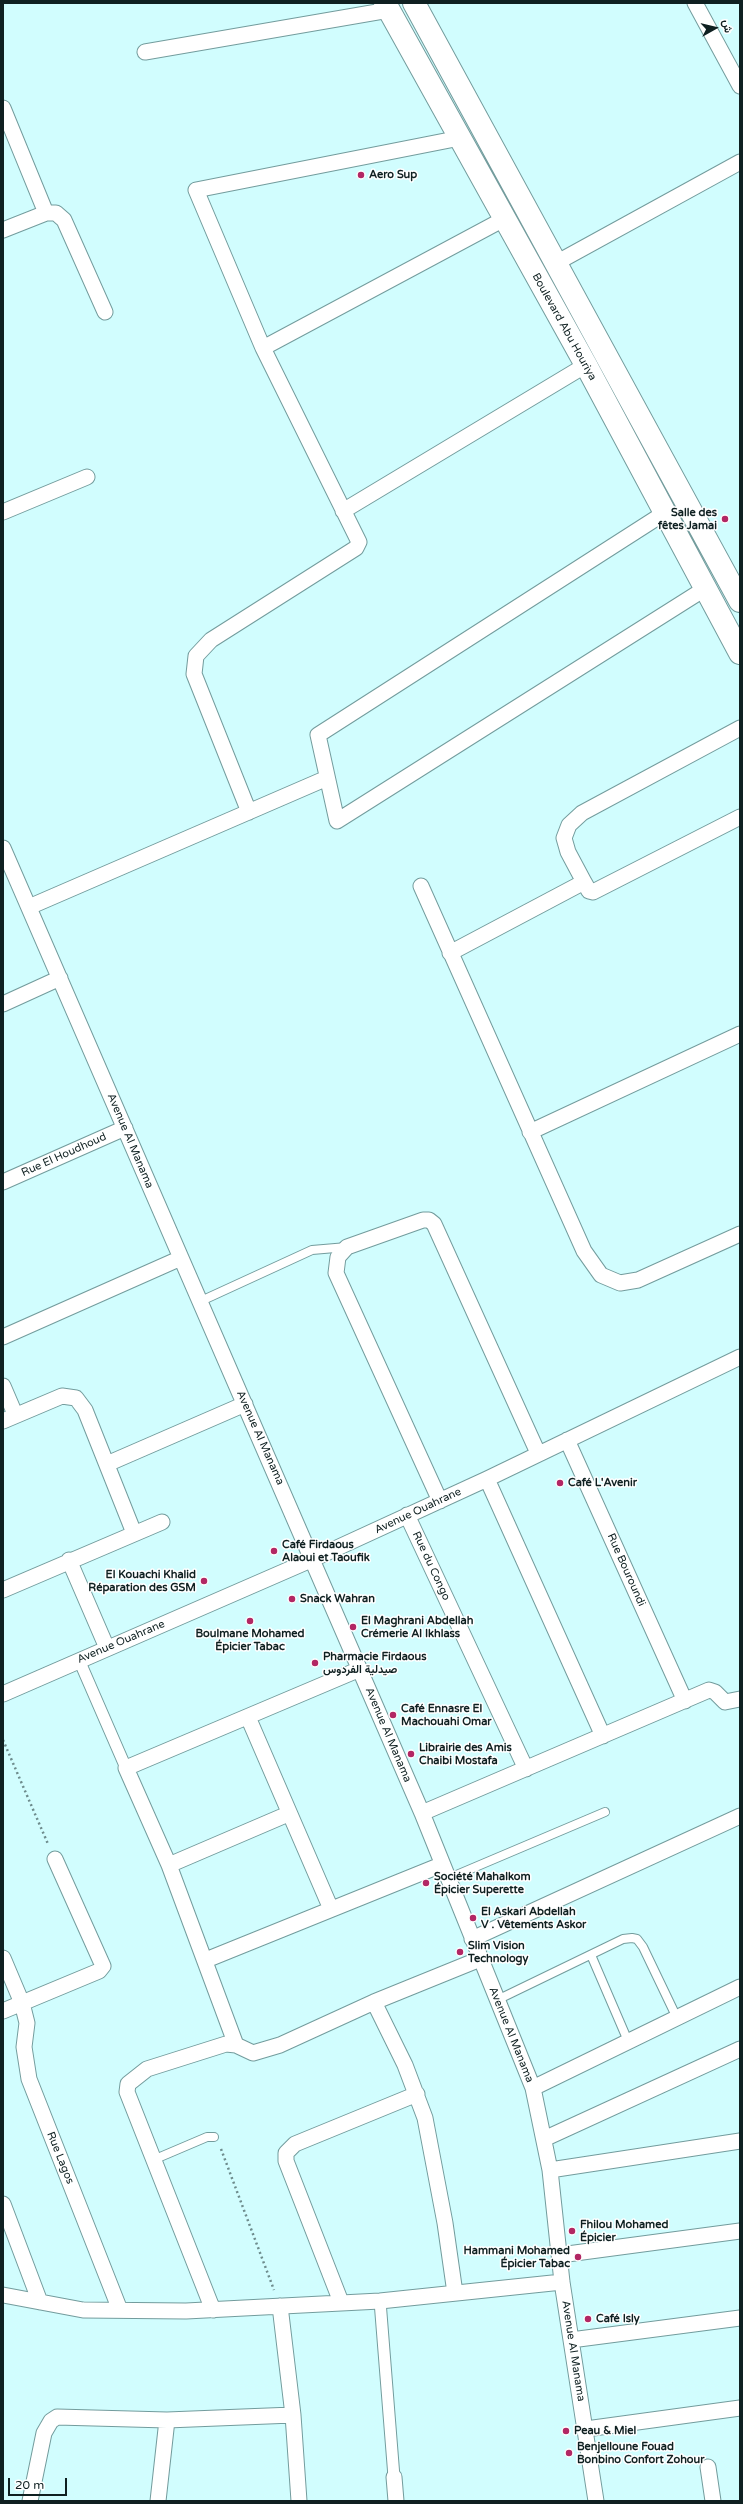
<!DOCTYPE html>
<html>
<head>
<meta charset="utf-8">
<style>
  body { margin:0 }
  #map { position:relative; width:743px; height:2504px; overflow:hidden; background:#d1fdfe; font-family:"Varela Round",Vazirmatn,sans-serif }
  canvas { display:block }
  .frame { position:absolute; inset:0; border:4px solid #0f2021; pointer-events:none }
  .north { position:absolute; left:695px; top:8px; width:40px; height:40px; -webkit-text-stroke:3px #fff; paint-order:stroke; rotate:82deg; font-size:11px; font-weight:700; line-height:16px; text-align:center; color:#0f2021 }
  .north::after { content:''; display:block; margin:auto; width:14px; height:18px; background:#0f2021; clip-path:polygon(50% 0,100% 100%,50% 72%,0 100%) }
  .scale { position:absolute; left:8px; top:2478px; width:59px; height:18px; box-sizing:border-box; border:2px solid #0f2021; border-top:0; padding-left:5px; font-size:12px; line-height:14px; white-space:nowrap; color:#0f2021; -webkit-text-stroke:3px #fff; paint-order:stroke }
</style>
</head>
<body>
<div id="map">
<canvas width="743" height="2504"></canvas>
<div class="frame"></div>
<div class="north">ش</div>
<div class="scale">20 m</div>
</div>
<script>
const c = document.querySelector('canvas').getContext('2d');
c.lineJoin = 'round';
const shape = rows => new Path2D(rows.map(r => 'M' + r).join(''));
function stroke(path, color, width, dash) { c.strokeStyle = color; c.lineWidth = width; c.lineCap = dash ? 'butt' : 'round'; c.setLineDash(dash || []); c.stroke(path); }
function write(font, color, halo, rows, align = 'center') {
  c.font = font + ' "Varela Round",Vazirmatn,sans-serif'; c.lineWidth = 3; c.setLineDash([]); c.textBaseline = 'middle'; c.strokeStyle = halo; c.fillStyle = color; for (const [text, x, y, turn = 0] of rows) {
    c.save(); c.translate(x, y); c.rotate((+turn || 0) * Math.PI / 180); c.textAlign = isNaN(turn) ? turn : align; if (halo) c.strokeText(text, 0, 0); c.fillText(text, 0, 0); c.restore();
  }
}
const path = shape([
  [3,1740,48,1844],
  [221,2149,274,2290]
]);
const service = shape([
  [201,1301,312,1250,347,1247],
  [447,1879,605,1812],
  [591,1955,628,2041],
  [497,2000,623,1939,632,1938,637,1939,643,1947,677,2018],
  [153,2160,207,2137,214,2137]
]);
const pedestrian = shape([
  [79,1660,126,1768],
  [380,2301,394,2477]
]);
const minor = shape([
  [695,3,740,86],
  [145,52,389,10],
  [3,108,46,213],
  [3,230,46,213,56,213,64,220,105,312],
  [556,263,740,162],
  [263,348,504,219],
  [343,511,586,365],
  [3,512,87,477],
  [666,512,318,735,337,821,706,588],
  [249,812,194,674,196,656,211,640,356,548,359,542,263,348,196,190,460,138],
  [3,848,422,1813,533,2088,550,2170,562,2282,596,2501],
  [584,882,568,852,564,838,569,825,582,813,740,728],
  [421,886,584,1251,601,1275,620,1283,638,1280,740,1234],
  [29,907,327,778],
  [450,953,584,882,589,891,593,892,740,817],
  [3,1004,60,978],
  [530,1132,740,1034],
  [3,1182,125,1128],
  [3,1337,181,1258],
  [3,1386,15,1414],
  [3,1421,62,1396,76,1398,85,1410,134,1533],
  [567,1440,685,1701],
  [107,1464,245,1404],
  [487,1479,603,1736],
  [440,1501,336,1273,338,1257,347,1247,423,1220,429,1220,434,1224,538,1453],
  [407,1515,526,1769],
  [69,1560,107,1648],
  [3,1590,162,1522],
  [3,1694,313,1559,487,1479,740,1357],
  [248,1717,331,1909],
  [422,1813,709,1690,715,1692,725,1702,740,1699],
  [169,1865,288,1814],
  [472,1939,740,1816],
  [3,1958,22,2003,27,2023,24,2047,29,2079,120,2310],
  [206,1960,441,1865],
  [374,2002,405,2065,425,2118,445,2223,455,2293],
  [3,2011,99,1971,103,1966,55,1859],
  [236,2045,169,1865,126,1768,360,1669],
  [533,2088,740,1987],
  [544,2139,740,2049],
  [550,2170,740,2141],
  [3,2204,40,2302],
  [560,2255,740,2231],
  [3,2295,83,2310,186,2311,380,2301,562,2282],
  [341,2302,286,2161,286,2153,295,2144,417,2094],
  [280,2306,293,2415,299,2501],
  [213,2310,127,2092,128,2084,147,2069,226,2044,236,2045,253,2053,280,2045,374,2002,480,1959],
  [571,2340,740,2318],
  [586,2429,740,2408],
  [708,2467,713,2501],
  [394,2477,396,2501],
  [30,2501,44,2433,51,2421,57,2417,167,2420,293,2415],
  [158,2501,167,2420]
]);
const secondary = shape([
  [385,3,586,365,740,653],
  [414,3,740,601]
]);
const markers = [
  [361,175,4,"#b22764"],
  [725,519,4,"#b22764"],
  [560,1483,4,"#b22764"],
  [274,1551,4,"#b22764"],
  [204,1581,4,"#b22764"],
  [292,1599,4,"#b22764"],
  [250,1621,4,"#b22764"],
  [353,1627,4,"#b22764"],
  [315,1663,4,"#b22764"],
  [393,1715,4,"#b22764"],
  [411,1754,4,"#b22764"],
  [426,1883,4,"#b22764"],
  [473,1918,4,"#b22764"],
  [460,1952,4,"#b22764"],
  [572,2231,4,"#b22764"],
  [578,2257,4,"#b22764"],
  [588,2319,4,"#b22764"],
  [566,2431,4,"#b22764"],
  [569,2453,4,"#b22764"]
];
const poiNames = [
  ["Aero Sup",369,175],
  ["Salle des",717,513,"right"],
  ["fêtes Jamai",717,526,"right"],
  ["Café L'Avenir",568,1483],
  ["Café Firdaous",282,1545],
  ["Alaoui et Taoufik",282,1558],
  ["El Kouachi Khalid",196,1575,"right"],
  ["Réparation des GSM",196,1588,"right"],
  ["Snack Wahran",300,1599],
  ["El Maghrani Abdellah",361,1621],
  ["Crémerie Al Ikhlass",361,1634],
  ["Boulmane Mohamed",250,1634,"center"],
  ["Épicier Tabac",250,1647,"center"],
  ["Pharmacie Firdaous",323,1657],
  ["صيدلية الفردوس",323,1670],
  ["Café Ennasre El",401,1709],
  ["Machouahi Omar",401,1722],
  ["Librairie des Amis",419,1748],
  ["Chaibi Mostafa",419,1761],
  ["Société Mahalkom",434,1877],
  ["Épicier Superette",434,1890],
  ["El Askari Abdellah",481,1912],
  ["V . Vêtements Askor",481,1925],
  ["Slim Vision",468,1946],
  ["Technology",468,1959],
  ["Fhilou Mohamed",580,2225],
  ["Épicier",580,2238],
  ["Hammani Mohamed",570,2251,"right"],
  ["Épicier Tabac",570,2264,"right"],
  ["Café Isly",596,2319],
  ["Peau & Miel",574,2431],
  ["Benjelloune Fouad",577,2447],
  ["Bonbino Confort Zohour",577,2460]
];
const streetNames = [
  ["Boulevard Abu Houriya",564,327,61],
  ["Avenue Al Manama",130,1141,67],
  ["Rue El Houdhoud",64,1155,-24],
  ["Avenue Al Manama",260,1438,66],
  ["Avenue Ouahrane",418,1511,-25],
  ["Rue du Congo",431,1566,65],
  ["Rue Bouroundi",626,1570,66],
  ["Avenue Ouahrane",121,1642,-23],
  ["Avenue Al Manama",388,1735,67],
  ["Avenue Al Manama",511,2035,68],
  ["Rue Lagos",60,2158,68],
  ["Avenue Al Manama",573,2351,81]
];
stroke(service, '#739c9d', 10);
stroke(pedestrian, '#739c9d', 13);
stroke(minor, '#739c9d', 17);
stroke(secondary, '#739c9d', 24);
stroke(path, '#6e8c8d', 2.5, [2, 3]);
stroke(service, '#fff', 8);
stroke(pedestrian, '#fff', 11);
stroke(minor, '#fff', 15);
stroke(secondary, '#fff', 22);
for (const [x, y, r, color] of markers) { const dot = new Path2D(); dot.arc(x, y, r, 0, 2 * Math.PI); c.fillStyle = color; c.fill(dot); stroke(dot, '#fff', 1.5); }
write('bold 11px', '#0f2021', '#fff', poiNames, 'left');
write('11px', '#0f2021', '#fff', streetNames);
</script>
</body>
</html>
